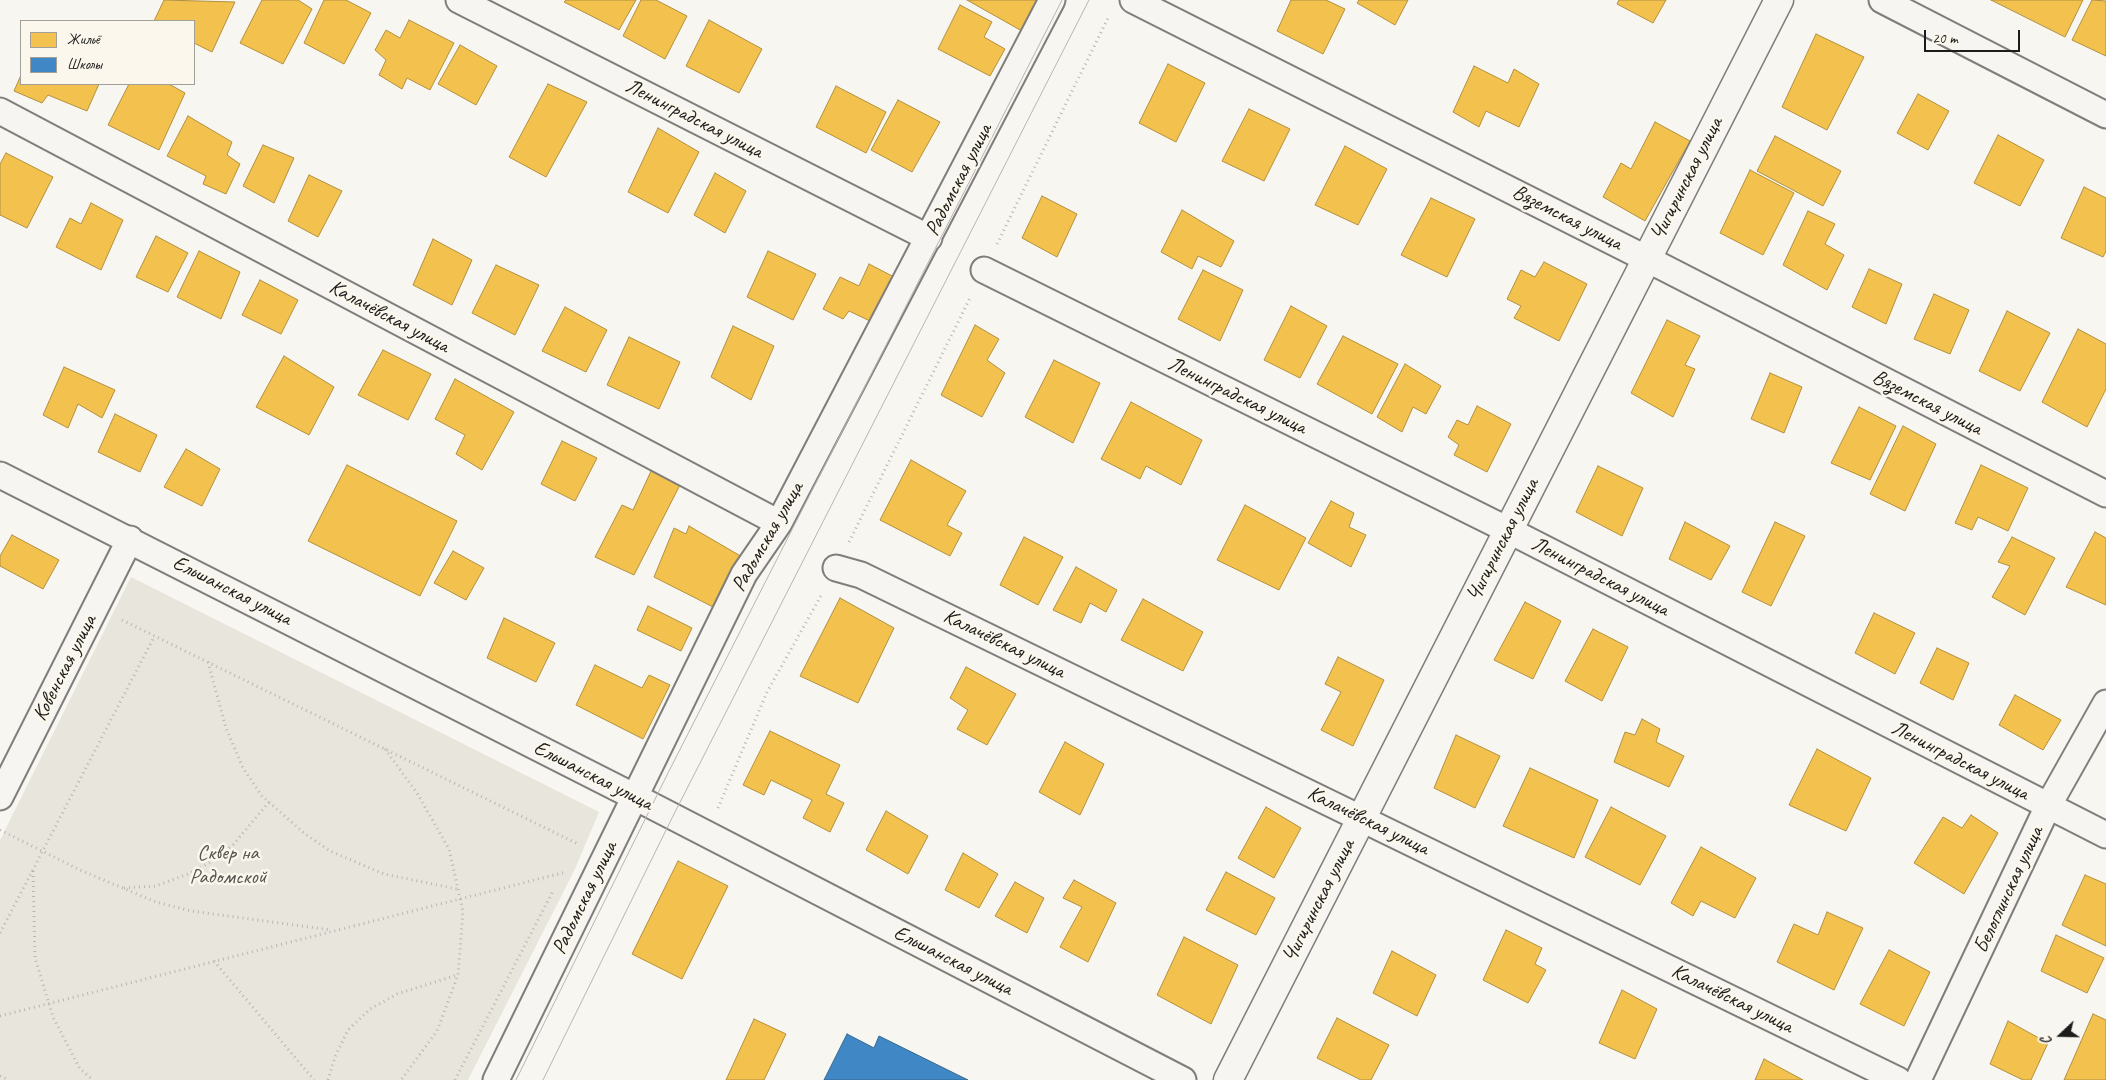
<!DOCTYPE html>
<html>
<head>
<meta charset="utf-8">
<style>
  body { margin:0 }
  #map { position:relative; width:2106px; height:1080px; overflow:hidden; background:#f8f6f0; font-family:Caveat,sans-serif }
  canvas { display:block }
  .legend { position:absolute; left:20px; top:20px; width:175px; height:65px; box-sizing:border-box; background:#fbf7ec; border:1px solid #a29f99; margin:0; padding:6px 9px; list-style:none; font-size:15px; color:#1c1c1c }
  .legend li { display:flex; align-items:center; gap:10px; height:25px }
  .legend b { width:25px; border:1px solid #a29f99 }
  .north { position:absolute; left:2036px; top:1010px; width:50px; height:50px; -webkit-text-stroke:4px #fbf7ec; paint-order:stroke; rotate:249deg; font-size:14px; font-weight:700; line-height:20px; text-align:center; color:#1c1c1c }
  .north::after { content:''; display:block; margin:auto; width:18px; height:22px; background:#1c1c1c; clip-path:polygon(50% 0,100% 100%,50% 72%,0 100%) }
  .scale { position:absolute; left:1924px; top:30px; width:96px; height:22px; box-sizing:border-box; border:2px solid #1c1c1c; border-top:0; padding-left:6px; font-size:15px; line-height:18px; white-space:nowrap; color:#1c1c1c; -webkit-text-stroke:4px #fbf7ec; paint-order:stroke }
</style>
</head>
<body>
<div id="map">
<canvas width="2106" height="1080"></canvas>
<ul class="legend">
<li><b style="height:14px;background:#f2c14e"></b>Жильё</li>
<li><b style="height:14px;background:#3f88c5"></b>Школы</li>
</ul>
<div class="north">С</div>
<div class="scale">20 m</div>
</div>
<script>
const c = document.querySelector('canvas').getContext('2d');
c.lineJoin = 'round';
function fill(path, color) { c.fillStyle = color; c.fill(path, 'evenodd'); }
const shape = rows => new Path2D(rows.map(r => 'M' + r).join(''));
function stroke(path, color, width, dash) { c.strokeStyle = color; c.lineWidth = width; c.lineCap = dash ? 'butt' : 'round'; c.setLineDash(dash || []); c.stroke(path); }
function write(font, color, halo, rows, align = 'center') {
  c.font = font + ' Caveat,sans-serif'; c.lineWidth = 5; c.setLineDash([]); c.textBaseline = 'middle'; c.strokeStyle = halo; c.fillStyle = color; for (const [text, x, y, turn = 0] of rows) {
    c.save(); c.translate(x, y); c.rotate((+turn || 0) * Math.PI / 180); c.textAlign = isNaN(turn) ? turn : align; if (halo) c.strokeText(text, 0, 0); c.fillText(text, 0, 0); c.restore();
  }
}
const built = shape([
  [131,577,599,812,575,869,468,1080,0,1080,0,840]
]);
const homes = shape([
  [164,0,235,2,212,52,194,43,194,21,154,21,164,0],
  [262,0,298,0,312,9,283,64,240,43,262,0],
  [324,0,346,0,371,13,344,64,304,43,324,0],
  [566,0,636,0,619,30,564,2,566,0],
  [641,0,656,0,687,16,665,59,623,36,641,0],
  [967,0,1046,0,1029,35,967,0],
  [1291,0,1326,0,1345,9,1323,54,1277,31,1291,0],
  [1359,0,1408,0,1395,25,1357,3,1359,0],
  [1619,0,1666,0,1653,23,1617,4,1619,0],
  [1991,0,2083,0,2065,37,1991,0],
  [2092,0,2106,1,2106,56,2072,40,2092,0],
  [960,5,992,22,984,37,1005,49,990,76,938,49,960,5],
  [409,20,454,43,430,90,407,78,402,89,379,75,386,60,375,50,386,30,400,38,409,20],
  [709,20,762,49,739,93,686,66,709,20],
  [1816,34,1864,57,1827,130,1782,107,1816,34],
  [460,45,497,66,476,105,438,84,460,45],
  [1168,64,1205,83,1176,142,1139,123,1168,64],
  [1474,66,1508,83,1514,69,1539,84,1519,127,1486,111,1479,127,1453,112,1474,66],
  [21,75,21,84,99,84,87,111,48,95,42,103,14,91,21,75],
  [129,84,169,84,185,93,159,150,108,125,129,84],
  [548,84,587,102,546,177,509,157,548,84],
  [836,86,886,112,866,153,816,127,836,86],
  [1918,94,1949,111,1928,150,1897,133,1918,94],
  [898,100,940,122,912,172,871,150,898,100],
  [1249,109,1290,129,1264,181,1222,161,1249,109],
  [188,116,232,142,227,155,240,164,226,194,203,184,206,176,167,156,188,116],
  [1655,122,1690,141,1645,221,1603,197,1621,163,1631,169,1655,122],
  [658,128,699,152,668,213,628,192,658,128],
  [1998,135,2044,160,2020,206,1974,183,1998,135],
  [1775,136,1841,171,1823,206,1757,171,1775,136],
  [263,145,294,158,274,203,243,186,263,145],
  [1345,146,1387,169,1358,225,1315,205,1345,146],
  [6,153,53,177,27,228,0,215,0,164,6,153],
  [1750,170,1794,193,1763,255,1720,233,1750,170],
  [715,173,746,191,725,233,694,215,715,173],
  [309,175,342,191,318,237,288,221,309,175],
  [2084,187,2106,198,2106,251,2103,257,2061,238,2084,187],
  [1042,196,1077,214,1057,257,1022,238,1042,196],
  [1431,198,1475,219,1447,277,1401,255,1431,198],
  [91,203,123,220,101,270,56,247,70,218,81,224,91,203],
  [1182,210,1234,241,1221,267,1198,256,1192,269,1161,252,1182,210],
  [1808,211,1835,224,1825,244,1844,255,1827,290,1783,265,1808,211],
  [156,236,188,253,168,292,136,277,156,236],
  [433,239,472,260,452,305,413,285,433,239],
  [199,251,240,272,221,319,177,297,199,251],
  [768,251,816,274,793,320,747,297,768,251],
  [1544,262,1587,284,1559,341,1514,318,1521,306,1507,299,1521,270,1535,277,1544,262],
  [869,264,896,278,872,322,849,311,843,319,823,309,840,277,859,286,869,264],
  [496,265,539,285,515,335,472,313,496,265],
  [1869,269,1902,284,1886,324,1852,307,1869,269],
  [1203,270,1243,290,1220,341,1178,319,1203,270],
  [260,280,298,300,281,334,242,315,260,280],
  [1934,294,1969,310,1950,354,1914,339,1934,294],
  [1291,306,1327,326,1300,378,1264,360,1291,306],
  [565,307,607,330,586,372,542,351,565,307],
  [2007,311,2050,333,2020,391,1979,371,2007,311],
  [1667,320,1700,336,1685,365,1695,369,1673,417,1631,393,1667,320],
  [975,325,999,339,987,360,1005,373,982,417,941,395,975,325],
  [733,326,774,346,751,400,711,377,733,326],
  [2078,329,2106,344,2106,389,2087,427,2042,402,2078,329],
  [1343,336,1398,364,1372,414,1317,384,1343,336],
  [629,337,680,362,659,409,607,385,629,337],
  [383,350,431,374,408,420,358,395,383,350],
  [284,356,334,387,309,435,256,407,284,356],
  [1054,360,1100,383,1073,443,1025,417,1054,360],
  [1405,364,1441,386,1426,414,1413,407,1402,432,1377,417,1405,364],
  [64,367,115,390,102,418,78,404,68,428,43,415,64,367],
  [1770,373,1802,387,1784,433,1751,419,1770,373],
  [455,379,514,412,482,470,456,454,465,435,435,419,455,379],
  [1131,402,1202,440,1181,485,1146,466,1140,479,1101,459,1131,402],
  [1477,406,1511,424,1487,472,1454,455,1459,445,1448,437,1457,420,1468,425,1477,406],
  [1859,407,1896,426,1870,480,1831,463,1859,407],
  [115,414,157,435,140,472,98,452,115,414],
  [1903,426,1936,444,1905,511,1870,494,1903,426],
  [562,441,597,458,575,501,541,484,562,441],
  [186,449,220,469,202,506,164,487,186,449],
  [911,460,966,491,947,525,962,533,950,556,880,520,911,460],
  [347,465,457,521,420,596,308,541,347,465],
  [1981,465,2028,488,2008,531,1978,517,1972,530,1955,523,1981,465],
  [1598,466,1643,488,1622,536,1576,512,1598,466],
  [652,469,681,483,634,575,595,557,622,505,633,510,652,469],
  [1331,501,1354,513,1349,527,1366,535,1351,567,1308,543,1331,501],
  [1245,505,1306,538,1279,590,1217,560,1245,505],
  [1685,522,1730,546,1711,580,1669,559,1685,522],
  [1775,522,1805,536,1771,606,1742,592,1775,522],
  [689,526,744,558,719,610,654,577,674,528,686,534,689,526],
  [2095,532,2106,538,2106,605,2066,587,2095,532],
  [12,535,59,560,43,589,0,566,0,556,12,535],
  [1024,537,1063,557,1038,605,1000,585,1024,537],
  [2012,537,2055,558,2025,615,1992,597,2010,566,1998,562,2012,537],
  [453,551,484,568,466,600,434,583,453,551],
  [1076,567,1117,590,1106,612,1090,603,1081,623,1053,610,1076,567],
  [840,598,894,628,858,703,800,676,840,598],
  [1143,599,1203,632,1183,671,1121,640,1143,599],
  [1525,602,1561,621,1533,679,1494,660,1525,602],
  [648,606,692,628,681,651,637,630,648,606],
  [1874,613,1915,633,1895,674,1855,653,1874,613],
  [504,618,555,643,536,682,487,658,504,618],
  [1593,629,1628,647,1602,701,1565,681,1593,629],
  [1937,648,1969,663,1953,700,1920,683,1937,648],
  [1338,657,1384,680,1353,746,1321,730,1341,692,1325,684,1338,657],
  [595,665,642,688,649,675,670,685,643,739,576,705,595,665],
  [966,667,1016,694,987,745,957,729,968,710,950,698,966,667],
  [2015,695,2061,720,2043,750,1999,725,2015,695],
  [1642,719,1660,729,1656,742,1684,756,1669,787,1614,762,1625,732,1635,735,1642,719],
  [770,731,840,765,826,794,844,803,830,832,803,818,812,800,771,780,764,795,743,785,770,731],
  [1456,735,1500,756,1475,808,1434,788,1456,735],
  [1065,742,1104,764,1080,815,1039,792,1065,742],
  [1817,749,1871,778,1846,831,1789,805,1817,749],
  [1530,768,1598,800,1574,858,1503,826,1530,768],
  [1266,807,1301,828,1274,878,1238,858,1266,807],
  [1611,807,1666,836,1640,885,1585,857,1611,807],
  [886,811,928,836,908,874,866,850,886,811],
  [1971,815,1998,833,1964,894,1914,863,1943,817,1962,828,1971,815],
  [1701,847,1756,878,1735,918,1701,901,1693,916,1671,903,1701,847],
  [963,853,998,874,979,908,945,890,963,853],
  [678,861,728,886,682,979,632,954,678,861],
  [1226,872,1275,898,1256,935,1206,910,1226,872],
  [2085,875,2106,884,2106,946,2062,925,2085,875],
  [1074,880,1116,903,1088,962,1060,947,1082,907,1063,898,1074,880],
  [1015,882,1044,898,1027,933,995,916,1015,882],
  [1827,912,1863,928,1834,990,1777,962,1794,924,1818,935,1827,912],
  [1506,930,1542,948,1535,964,1546,970,1528,1003,1483,980,1506,930],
  [2056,935,2104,958,2087,993,2041,971,2056,935],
  [1184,937,1238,965,1211,1024,1157,995,1184,937],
  [1889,950,1930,972,1904,1026,1860,1004,1889,950],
  [1392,951,1436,975,1417,1016,1373,993,1392,951],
  [1622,990,1657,1009,1635,1059,1599,1043,1622,990],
  [2093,1014,2106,1020,2106,1080,2064,1080,2093,1014],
  [1337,1018,1389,1045,1371,1080,1361,1080,1317,1058,1337,1018],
  [754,1019,786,1034,764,1080,726,1080,754,1019],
  [2008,1021,2048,1043,2031,1080,2023,1080,1990,1064,2008,1021],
  [1764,1059,1803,1080,1755,1080,1764,1059]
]);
const schools = shape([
  [847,1034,874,1048,879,1036,968,1080,824,1080,847,1034]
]);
const path = shape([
  [997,244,1109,16],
  [849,542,971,296],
  [122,620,578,844],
  [208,662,226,728,243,768,262,796,304,833,330,851,384,874,457,889],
  [385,749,417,793,449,849,463,911,458,975,437,1031,401,1080],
  [718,808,767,692,822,594],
  [0,830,80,870,156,902,191,911,331,930],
  [33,871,35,958,53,1017,80,1069,93,1080],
  [124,888,156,886,188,874,214,860,233,845,269,802],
  [0,933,154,637],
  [214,961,314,1080],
  [0,1016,566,872],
  [0,1076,9,1080],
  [328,1080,335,1057,348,1030,370,1009,397,994,457,975],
  [455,1080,553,891]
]);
const minor = shape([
  [459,0,929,238],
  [1133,0,1647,259,2106,494],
  [1882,0,2106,115],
  [0,111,779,523],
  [984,270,1508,530,2106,835],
  [0,475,635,797,1183,1080],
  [836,568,861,575,1898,1080],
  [0,797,130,539],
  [496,1080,744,574,779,523,1052,0],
  [1918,1080,2048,806,2106,703]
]);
const tertiary = shape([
  [1228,1080,1779,0]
]);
const tram = shape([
  [516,1080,668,773,1062,0],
  [543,1080,673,816,1089,0]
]);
const streetNames = [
  ["Ленинградская улица",694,119,27],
  ["Чигиринская улица",1687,179,-63],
  ["Радомская улица",959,180,-63],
  ["Вяземская улица",1567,218,27],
  ["Калачёвская улица",389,317,28],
  ["Ленинградская улица",1237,396,26],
  ["Вяземская улица",1927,403,27],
  ["Радомская улица",768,537,-60],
  ["Чигиринская улица",1503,540,-63],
  ["Ленинградская улица",1600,577,27],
  ["Ельшанская улица",232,591,27],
  ["Калачёвская улица",1004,644,26],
  ["Ковенская улица",65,668,-63],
  ["Ленинградская улица",1960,761,27],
  ["Ельшанская улица",593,776,27],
  ["Калачёвская улица",1368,821,26],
  ["Белоглинская улица",2009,890,-65],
  ["Радомская улица",585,898,-64],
  ["Чигиринская улица",1319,901,-63],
  ["Ельшанская улица",953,961,27],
  ["Калачёвская улица",1732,999,26]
];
const parkNames = [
  ["Сквер на",228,853],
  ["Радомской",228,877]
];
fill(built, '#e8e5dd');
fill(homes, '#f2c14e');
stroke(homes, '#b2903f', 1);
fill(schools, '#3f88c5');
stroke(schools, '#346892', 1);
stroke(minor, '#7f7e7b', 29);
stroke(tertiary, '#7f7e7b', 31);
stroke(path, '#b7b6b4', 3, [1, 4]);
stroke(minor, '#f6f5f1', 25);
stroke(tertiary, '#f6f5f1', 28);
stroke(tram, '#b7b6b4', 1);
write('21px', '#1c1c1c', '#fbf7ec', streetNames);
write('21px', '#555451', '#fbf7ec', parkNames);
</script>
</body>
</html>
